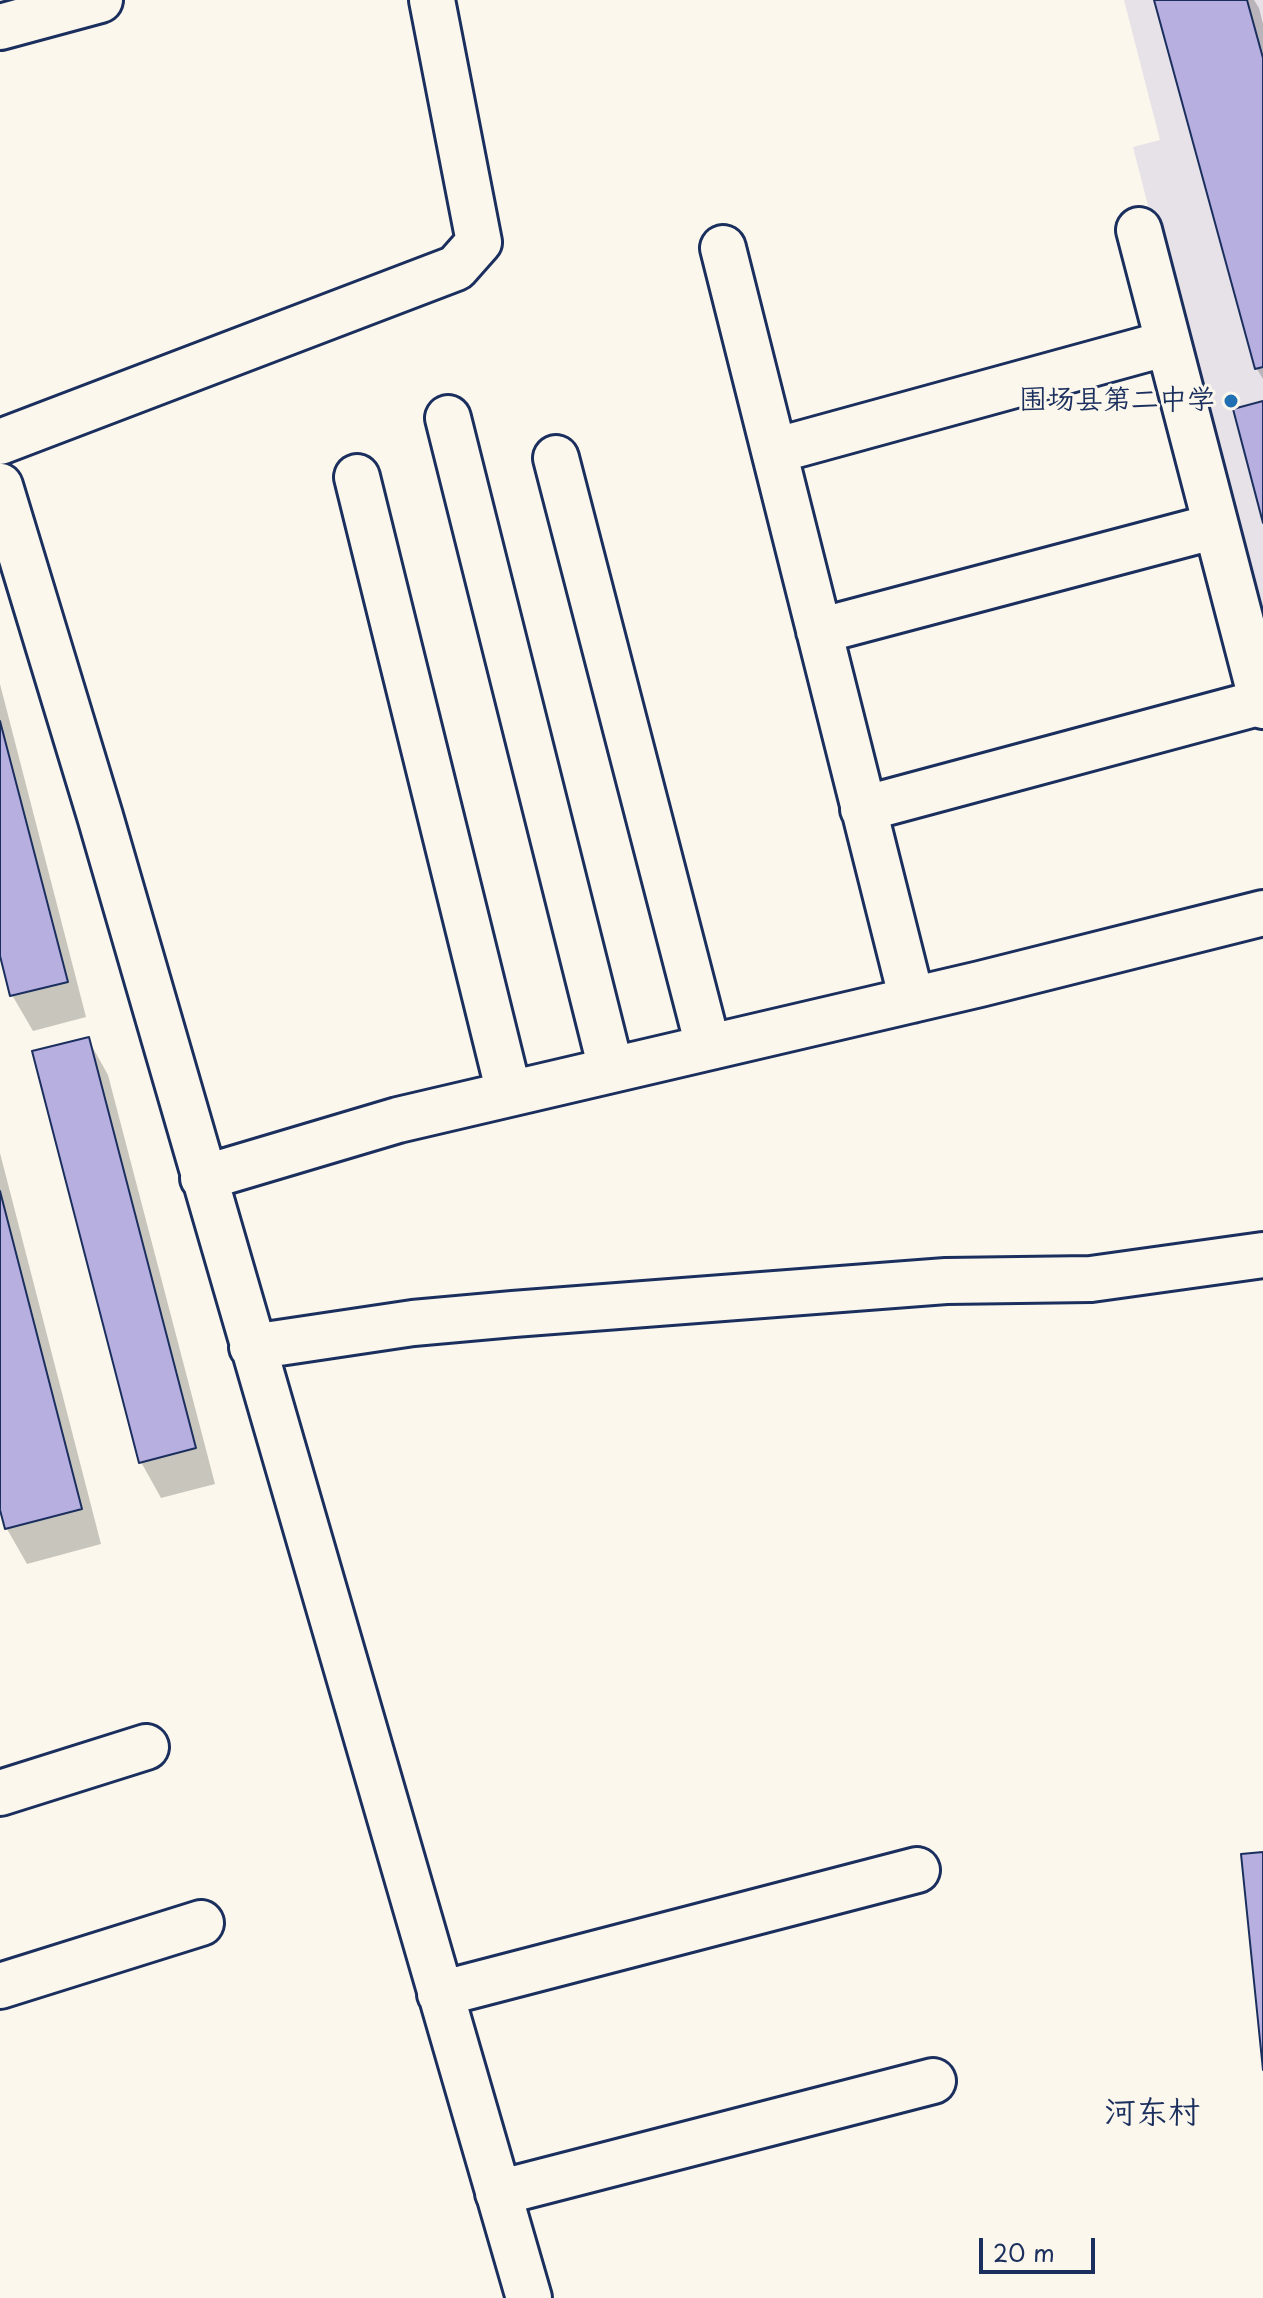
<!DOCTYPE html>
<html>
<head>
<meta charset="utf-8">
<style>
  body { margin:0 }
  #map { position:relative; width:1263px; height:2298px; overflow:hidden; background:#fbf7ec; font-family:"Playpen Sans",sans-serif }
  canvas { display:block }
  .scale { position:absolute; left:979px; top:2238px; width:116px; height:36px; box-sizing:border-box; border:4px solid #1b2f5e; border-top:0; padding-left:10px; font-size:24px; line-height:28px; white-space:nowrap; color:#1b2f5e; -webkit-text-stroke:6px #fbf7ec; paint-order:stroke }
</style>
</head>
<body>
<div id="map">
<canvas width="1263" height="2298"></canvas>
<div class="scale">20 m</div>
</div>
<script>
const c = document.querySelector('canvas').getContext('2d');
c.lineJoin = 'round';
function fill(path, color) { c.fillStyle = color; c.fill(path, 'evenodd'); }
const shape = rows => new Path2D(rows.map(r => 'M' + r).join(''));
function stroke(path, color, width, dash) { c.strokeStyle = color; c.lineWidth = width; c.lineCap = dash ? 'butt' : 'round'; c.setLineDash(dash || []); c.stroke(path); }
function write(font, color, halo, rows, align = 'center') {
  c.font = font + ' "Playpen Sans","LXGW WenKai TC",sans-serif'; c.lineWidth = 6; c.setLineDash([]); c.textBaseline = 'middle'; c.strokeStyle = halo; c.fillStyle = color; for (const [text, x, y, turn = 0] of rows) {
    c.save(); c.translate(x, y); c.rotate((+turn || 0) * Math.PI / 180); c.textAlign = isNaN(turn) ? turn : align; if (halo) c.strokeText(text, 0, 0); c.fillText(text, 0, 0); c.restore();
  }
}
const built = shape([
  [1124,0,1263,0,1263,655,1133,147,1160,140]
]);
const shadow = shape([
  [1156,0,1254,0,1259,8,1263,24,1263,379,1257,369],
  [0,684,86,1017,33,1031,12,995,0,948],
  [88,1039,108,1075,215,1484,161,1498,141,1462],
  [0,1153,101,1544,27,1564,7,1529,0,1502]
]);
const building = shape([
  [1154,0,1247,0,1263,58,1263,367,1255,369,1154,0],
  [1263,401,1263,523,1233,409,1263,401],
  [0,721,68,982,10,996,0,956,0,721],
  [89,1037,196,1448,139,1463,32,1051,89,1037],
  [0,1191,82,1509,5,1529,0,1510,0,1191],
  [1263,1852,1263,2070,1241,1854,1263,1852]
]);
const minor = shape([
  [0,27,100,0],
  [1139,230,1263,706],
  [723,248,912,1000],
  [448,418,611,1069],
  [0,442,456,268,479,242,432,0],
  [774,451,1168,343],
  [556,458,708,1046],
  [357,477,509,1093],
  [0,486,100,816,529,2298],
  [819,631,1216,526],
  [863,809,1262,702],
  [203,1178,398,1120,980,984,1263,913],
  [252,1347,413,1323,513,1314,946,1281,1091,1279,1263,1255],
  [0,1793,146,1747],
  [0,1986,201,1923],
  [440,1994,917,1870],
  [498,2193,933,2081]
]);
const markers = [
  [1231,401,8,"#1f6fb2"]
];
const poiNames = [
  ["围场县第二中学",1215,401]
];
const quarterNames = [
  ["河东村",1152,2114]
];
fill(built, '#e7e1e8');
fill(shadow, '#0003');
fill(building, '#b7afe0');
stroke(building, '#1b2f5e', 2);
stroke(minor, '#1b2f5e', 50);
stroke(minor, '#fbf7ec', 44);
for (const [x, y, r, color] of markers) { const dot = new Path2D(); dot.arc(x, y, r, 0, 2 * Math.PI); c.fillStyle = color; c.fill(dot); stroke(dot, '#fbf7ec', 3); }
write('28px', '#1b2f5e', '#fbf7ec', poiNames, 'right');
write('32px', '#1b2f5e', '#fbf7ec', quarterNames);
</script>
</body>
</html>
